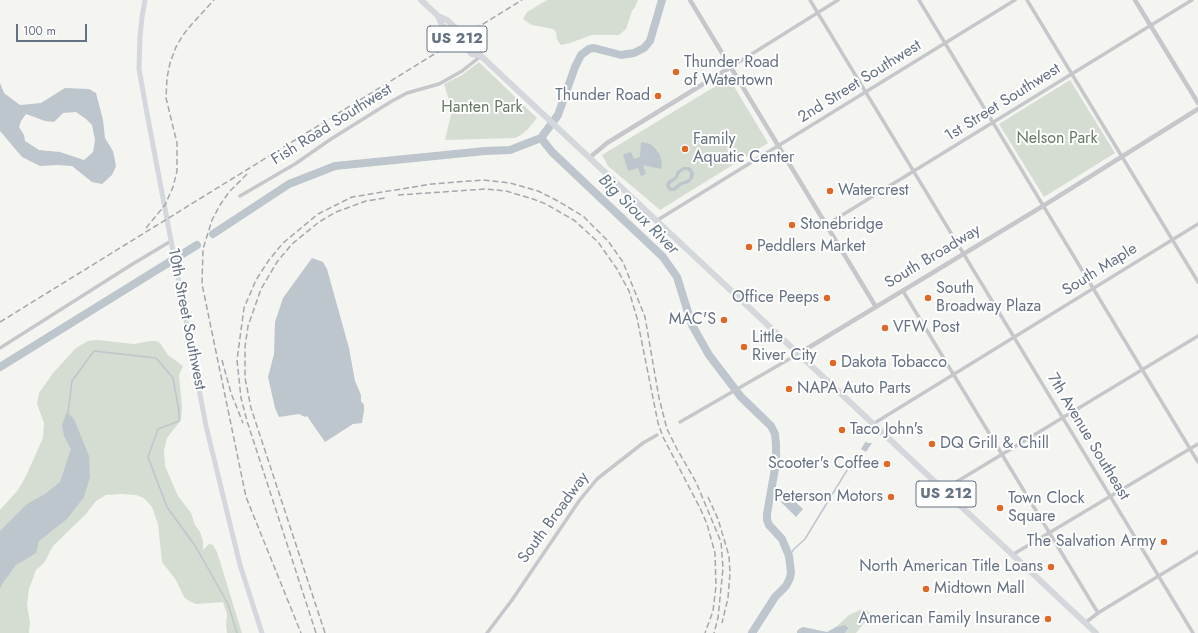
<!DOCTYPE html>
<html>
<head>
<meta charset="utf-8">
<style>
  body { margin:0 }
  #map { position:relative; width:1198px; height:633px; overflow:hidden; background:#f4f5f1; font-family:Jost,sans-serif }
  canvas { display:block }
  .scale { position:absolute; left:16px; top:24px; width:71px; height:18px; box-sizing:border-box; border:2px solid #647182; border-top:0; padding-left:5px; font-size:12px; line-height:14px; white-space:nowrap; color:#647182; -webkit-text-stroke:3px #fff; paint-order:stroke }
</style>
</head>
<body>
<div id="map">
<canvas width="1198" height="633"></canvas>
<div class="scale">100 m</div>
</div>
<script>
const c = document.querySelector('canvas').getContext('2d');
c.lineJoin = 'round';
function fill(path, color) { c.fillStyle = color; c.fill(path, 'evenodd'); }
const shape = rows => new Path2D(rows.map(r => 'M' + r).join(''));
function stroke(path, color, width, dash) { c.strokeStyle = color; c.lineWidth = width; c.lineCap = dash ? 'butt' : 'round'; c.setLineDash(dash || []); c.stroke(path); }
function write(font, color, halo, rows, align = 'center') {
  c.font = font + ' Jost,sans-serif'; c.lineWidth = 4; c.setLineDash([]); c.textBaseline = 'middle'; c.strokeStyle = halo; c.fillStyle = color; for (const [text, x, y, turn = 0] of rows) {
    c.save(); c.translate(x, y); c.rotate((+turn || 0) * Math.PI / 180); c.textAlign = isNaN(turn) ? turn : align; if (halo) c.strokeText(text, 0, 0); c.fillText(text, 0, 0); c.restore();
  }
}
const green = shape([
  [547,0,638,0,635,7,632,11,626,29,619,35,592,35,570,43,561,45,557,40,556,32,553,29,532,25,527,22,523,19,527,12],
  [479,62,537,118,528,129,521,135,515,138,445,140,451,115,451,107,444,84,462,75],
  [729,78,768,143,660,210,608,166,602,155],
  [1070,80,1115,153,1044,197,999,124],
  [97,340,134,344,150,341,156,341,160,343,168,355,183,366,179,375,182,407,181,420,167,438,164,450,165,466,178,496,191,513,195,525,200,532,203,541,203,550,209,544,213,545,217,552,242,633,227,633,226,626,227,614,223,602,196,604,189,601,184,597,176,580,162,562,158,524,152,507,144,498,136,495,121,494,106,495,96,501,86,514,53,546,44,563,36,570,29,589,27,605,30,622,29,633,0,633,0,510,18,490,25,478,43,438,44,423,37,404,39,393,53,373,76,348,88,341],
  [864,608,869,612,869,617,856,633,845,633,849,629,848,626,836,627,849,615]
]);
const water = shape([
  [0,71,0,83,4,93,20,105,41,103,65,88,89,89,96,93,103,120,105,138,113,151,116,166,112,175,102,184,92,182,72,166,58,165,40,166,22,157,0,131],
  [76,112,86,119,92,125,95,140,93,152,84,160,60,152,39,150,25,141,24,135,19,127,21,121,26,114,45,121,54,122,63,113],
  [641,142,650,144,654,147,660,155,662,163,661,169,643,165,646,174,641,176,638,168,628,171,623,154,631,152,634,159,640,157],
  [683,167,688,167,691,168,694,173,693,178,689,183,682,185,675,191,670,191,667,188,666,184,669,180,675,177,677,171],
  [684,170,687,170,690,172,690,175,689,179,679,183,673,188,670,187,670,184,677,179,680,173],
  [312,258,323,262,327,269,349,348,355,381,361,395,361,401,364,405,364,411,362,423,353,424,325,442,307,416,305,417,299,414,279,417,275,408,268,377,274,354,275,322,283,298],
  [67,412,74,419,89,456,90,477,84,497,67,519,39,541,36,553,16,565,2,584,0,589,0,531,27,504,45,494,60,482,71,449,64,436,62,425],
  [866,441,867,443,872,443,866,452,861,449],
  [788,495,803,509,796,517,781,502],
  [845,625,849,628,845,633,797,633,797,631,799,629,803,627,827,632,836,627]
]);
const stream = shape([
  [68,413,72,381,94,351,156,358,173,378,179,411,179,421,158,429,148,457,167,507,196,547,228,604,237,633],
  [789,556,794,549,805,539,852,462]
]);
const river = shape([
  [541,138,552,152,663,257,677,277,692,325,709,355,741,397,771,426,775,434,776,445,776,463,767,514,767,520,769,525,782,539,789,556,791,572,790,578,786,586,775,597,752,633],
  [541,138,558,115,575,67,581,55,589,49,594,48,621,55,634,53,644,48,650,41,662,0],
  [213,234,289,184,335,166,485,151,510,150,541,138],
  [0,367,197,245]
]);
const minor = shape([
  [810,0,1193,633],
  [919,0,1198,462],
  [1027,0,1198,282],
  [731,67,838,0],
  [240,196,295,164,331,139,392,101,407,93,439,84,462,71,481,56],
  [656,221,1015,0],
  [826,225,1192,0],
  [903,291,1098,613],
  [0,348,131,265,171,241],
  [680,422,798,354],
  [873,424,1198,224],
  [943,490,1198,336],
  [1012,555,1198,444],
  [1085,623,1098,613,1198,552],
  [487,633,512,600,579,501,597,479,643,443,657,435]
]);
const tertiary = shape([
  [690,0,876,307],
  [1135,0,1198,103],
  [589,158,607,143,731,67],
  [798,354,1043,206,1198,109]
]);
const secondary = shape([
  [145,0,142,17,140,37,139,69,146,108,206,426,240,565,262,633]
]);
const primary = shape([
  [421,0,438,16,447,20,477,48,481,56,1096,633],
  [438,16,442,25,472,54,481,56]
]);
const rail = shape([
  [247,174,229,192,220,205,212,220,203,249,202,284,246,497,301,633],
  [398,195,486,189,506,191,533,199,546,204,575,221,598,242,617,269,629,291,637,318,658,423,663,437,700,508,707,524,715,553,716,586,713,611,705,633],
  [146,228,165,205,173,187,177,171,177,143,166,98,167,78,170,63,176,47,183,35,192,24,214,0],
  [0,322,522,0],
  [222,360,231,393,243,423],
  [708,497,718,519,729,556,730,573,728,598,722,623],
  [316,633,247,421,241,398,237,360,244,308,256,280,269,260,283,243,318,214,352,197,432,184,483,180,510,183,538,191,556,200,583,216,608,241,623,262,645,317,659,398,667,429,677,449,696,482,721,542,723,568,718,618,714,633],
  [325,633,251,408,245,378,245,347,248,326,261,289,277,262,292,244,319,222,336,212,366,201,385,198]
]);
const markers = [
  [676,72,4,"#e06826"],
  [658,96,4,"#e06826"],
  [685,149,4,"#e06826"],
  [830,191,4,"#e06826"],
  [792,225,4,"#e06826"],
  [749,247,4,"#e06826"],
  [827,298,4,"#e06826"],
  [928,298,4,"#e06826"],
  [724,320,4,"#e06826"],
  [885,328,4,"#e06826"],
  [744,347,4,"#e06826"],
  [833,363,4,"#e06826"],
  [789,389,4,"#e06826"],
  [842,430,4,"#e06826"],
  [932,444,4,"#e06826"],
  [887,464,4,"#e06826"],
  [891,497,4,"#e06826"],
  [1000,508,4,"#e06826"],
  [1164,542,4,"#e06826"],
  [1051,567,4,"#e06826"],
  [926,589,4,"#e06826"],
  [1048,619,4,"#e06826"]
];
const shields = [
  [457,39,60],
  [946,494,60]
];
const shieldNames = [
  ["US 212",457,39],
  ["US 212",946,494]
];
const poiNames = [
  ["Thunder Road",684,63],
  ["of Watertown",684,81],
  ["Thunder Road",650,96,"right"],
  ["Family",693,140],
  ["Aquatic Center",693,158],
  ["Watercrest",838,191],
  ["Stonebridge",800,225],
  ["Peddlers Market",757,247],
  ["South",936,289],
  ["Broadway Plaza",936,307],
  ["Office Peeps",819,298,"right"],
  ["MAC'S",716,320,"right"],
  ["VFW Post",893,328],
  ["Little",752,338],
  ["River City",752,356],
  ["Dakota Tobacco",841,363],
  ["NAPA Auto Parts",797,389],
  ["Taco John's",850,430],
  ["DQ Grill & Chill",940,444],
  ["Scooter's Coffee",879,464,"right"],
  ["Peterson Motors",883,497,"right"],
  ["Town Clock",1008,499],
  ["Square",1008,517],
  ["The Salvation Army",1156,542,"right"],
  ["North American Title Loans",1043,567,"right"],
  ["Midtown Mall",934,589],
  ["American Family Insurance",1040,619,"right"]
];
const streetNames = [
  ["2nd Street Southwest",860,82,-32],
  ["1st Street Southwest",1003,103,-32],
  ["Fish Road Southwest",332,125,-32],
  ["South Broadway",933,257,-31],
  ["South Maple",1100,270,-32],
  ["10th Street Southwest",186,319,79],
  ["7th Avenue Southeast",1088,437,59],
  ["South Broadway",554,518,-54]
];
const parkNames = [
  ["Hanten Park",482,108],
  ["Nelson Park",1057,139]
];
const waterNames = [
  ["Big Sioux River",638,215,45]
];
fill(green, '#d5dcd2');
fill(water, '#bdc6cc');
stroke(stream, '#bdc6cc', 1.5);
stroke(river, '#bdc6cc', 8);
stroke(minor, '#c5c7cb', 3.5);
stroke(tertiary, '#c5c7cb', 4.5);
stroke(secondary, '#d4d8dc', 5);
stroke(primary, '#d4d8dc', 6);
stroke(rail, '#a3a7ae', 1.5, [6, 3]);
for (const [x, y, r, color] of markers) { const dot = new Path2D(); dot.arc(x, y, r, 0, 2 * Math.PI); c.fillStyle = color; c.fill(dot); stroke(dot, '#fff', 1.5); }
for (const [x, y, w] of shields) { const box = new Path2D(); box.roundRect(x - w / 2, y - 13, w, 26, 3); c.fillStyle = '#fff'; c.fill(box); stroke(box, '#647182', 1); }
write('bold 15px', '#647182', null, shieldNames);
write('16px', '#647182', '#fff', poiNames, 'left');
write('16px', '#647182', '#fff', streetNames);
write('16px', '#657963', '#fff', parkNames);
write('italic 17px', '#647985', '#fff', waterNames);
</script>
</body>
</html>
